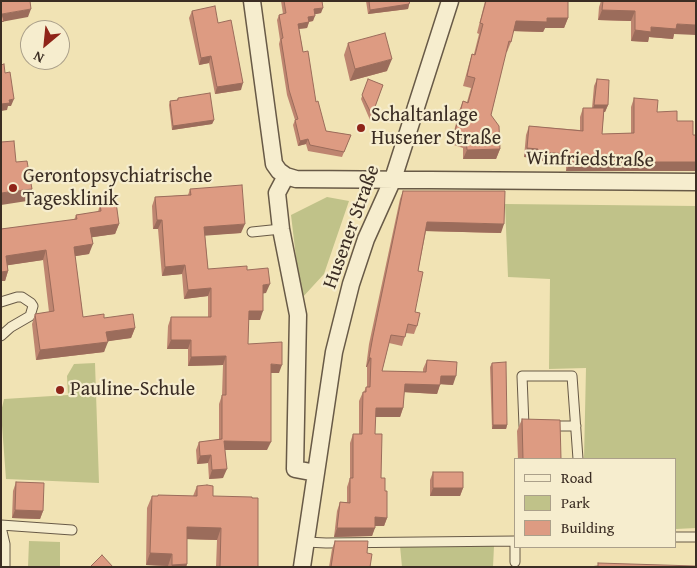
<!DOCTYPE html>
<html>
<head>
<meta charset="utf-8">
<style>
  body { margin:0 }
  #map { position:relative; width:697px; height:568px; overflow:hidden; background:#f1e3b4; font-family:"Gentium Book Plus",serif }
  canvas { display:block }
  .frame { position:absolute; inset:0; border:2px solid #3b2d23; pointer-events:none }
  .legend { position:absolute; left:514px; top:458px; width:162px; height:90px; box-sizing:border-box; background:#f6edce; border:1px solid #aba08a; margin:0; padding:6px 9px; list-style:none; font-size:15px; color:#3b2d23 }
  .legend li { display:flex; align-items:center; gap:10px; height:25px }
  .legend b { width:25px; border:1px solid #aba08a }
  .north { position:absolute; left:20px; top:20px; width:50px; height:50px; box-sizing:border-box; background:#f6edce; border:1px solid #aba08a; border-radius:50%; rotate:208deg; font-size:14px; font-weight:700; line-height:20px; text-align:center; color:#3b2d23 }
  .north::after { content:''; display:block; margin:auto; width:18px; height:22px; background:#8f2418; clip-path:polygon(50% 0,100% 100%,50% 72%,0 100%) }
</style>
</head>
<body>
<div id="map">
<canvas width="697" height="568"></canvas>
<div class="frame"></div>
<ul class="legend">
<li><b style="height:6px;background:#f6edce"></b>Road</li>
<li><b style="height:14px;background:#c0c289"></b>Park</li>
<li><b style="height:14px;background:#dd9b82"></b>Building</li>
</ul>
<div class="north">N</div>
</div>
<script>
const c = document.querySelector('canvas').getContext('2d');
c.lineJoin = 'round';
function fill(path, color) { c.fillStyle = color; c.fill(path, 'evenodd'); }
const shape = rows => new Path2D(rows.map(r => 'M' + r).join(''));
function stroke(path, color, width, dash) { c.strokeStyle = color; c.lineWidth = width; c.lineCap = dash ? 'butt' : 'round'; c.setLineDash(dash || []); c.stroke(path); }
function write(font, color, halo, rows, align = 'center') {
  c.font = font + ' "Gentium Book Plus",serif'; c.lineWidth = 4.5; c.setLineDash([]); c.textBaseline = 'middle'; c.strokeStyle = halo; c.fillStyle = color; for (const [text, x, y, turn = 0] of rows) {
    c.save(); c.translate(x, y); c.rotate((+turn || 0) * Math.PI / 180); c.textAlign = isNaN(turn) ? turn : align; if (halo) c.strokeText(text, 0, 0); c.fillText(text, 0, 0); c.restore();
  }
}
const green = shape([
  [327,197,349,201,324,274,301,299,291,215],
  [505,204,696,206,696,528,676,529,676,459,584,459,586,368,549,369,550,279,508,277],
  [95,363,99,483,6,479,1,412,4,399,68,395,67,376,74,364],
  [29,541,60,542,60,567,28,567],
  [400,546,494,546,493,567,402,567]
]);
const lane = shape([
  [252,232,281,229],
  [1,302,17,297,22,297,31,303,33,306,30,316,11,327,1,336],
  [528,426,524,426,522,376,572,376,578,459],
  [548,426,576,426],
  [1,525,72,530],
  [1,527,5,544,5,567],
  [676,537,696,537],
  [515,541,515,562],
  [306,542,326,543,516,541]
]);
const street = shape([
  [252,1,274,164,279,171,286,176,296,179,696,182],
  [286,176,277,193,281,229,298,315,295,469,316,473],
  [302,567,334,352,351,284,366,239,393,179,450,1]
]);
const wall = shape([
  [281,1,322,1,321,13,314,14,313,21,309,22,307,28,299,29,303,52,316,102,326,131,351,135,342,157,308,151,306,144,298,146,293,125,295,120,287,95,279,44,280,40,277,20,279,15,283,14],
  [366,1,410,1,408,9,368,14],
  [485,1,568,1,568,18,564,28,545,28,543,32,513,31,511,42,507,52,506,52,491,115,500,149,496,159,463,159,463,148,451,144,459,111,463,101,467,102,471,88,463,86,469,64,472,54,474,54,479,34,477,33],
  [601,1,696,1,674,34,673,39,649,37,648,42,631,41,631,21,598,20,599,7],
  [192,11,218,23,241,90,215,94,209,63,199,65,189,18],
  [348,43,387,71,350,81,344,55],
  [368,79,383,85,370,120,361,99],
  [597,79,608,105,605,112,604,112,602,134,631,133,631,107,634,98,657,112,677,121,693,135,696,135,696,171,566,171,566,163,534,160,535,158,524,157,526,135,529,126,580,130,580,117,583,108,592,108,594,86],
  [178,98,214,120,212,124,172,130,169,105,170,101,177,100],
  [190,189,241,233,205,235,208,269,247,270,266,293,263,293,260,320,248,320,248,344,279,373,271,373,267,450,225,450,223,478,209,479,208,463,197,464,196,450,199,442,219,440,219,404,222,395,223,365,188,366,188,349,167,349,168,326,171,317,208,317,208,296,184,299,182,274,162,276,158,229,153,229,152,206,155,197,188,195],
  [403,191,501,233,426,231,418,271,415,312,417,326,414,334,406,333,402,346,389,343,382,371,423,372,423,369,427,360,453,385,440,384,437,394,404,392,403,408,400,417,375,417,375,434,381,478,385,491,387,518,384,526,375,526,372,536,334,537,337,511,340,502,347,502,347,487,350,478,350,443,353,434,359,434,359,401,363,392,364,392,366,387,367,387,367,367,366,367,369,344,400,199],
  [100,204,119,224,115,234,92,237,89,254,75,256,83,317,104,318,135,328,131,338,107,341,104,352,36,360,32,324,35,314,49,312,43,260,8,265,8,271,5,281,1,281,1,229,74,220,76,215,98,212],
  [492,363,507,425,506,429,492,429,490,367],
  [522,419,561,459,518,459,517,431],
  [433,472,463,488,460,496,430,496,430,480],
  [16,482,43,511,40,519,12,518,13,491],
  [197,486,213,496,258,567,216,567,217,540,187,539,187,564,186,567,146,565,147,508,152,496,158,496,158,495,193,496],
  [335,541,367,553,370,567,329,567,332,549]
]);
const shadedWall = shape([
  [409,4,408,9,368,14,370,10],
  [323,8,321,13,312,15,314,9],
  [31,9,28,17,1,22,2,14],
  [602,10,635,11,631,21,598,20],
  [315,16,313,21,306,22,308,17],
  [547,18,568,18,564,28,545,28,543,32,512,31,516,21],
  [309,22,307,28,297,29,298,24],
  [677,24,696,25,696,35,674,34,673,39,649,37,648,42,631,41,635,30],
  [211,56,209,63,199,65,201,58],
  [392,59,387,71,350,81,355,69],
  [243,83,241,90,215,94,217,87],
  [14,99,11,106,8,106,7,110,1,111,1,104,9,100],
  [594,105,608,105,605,112,592,112],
  [214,120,212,124,172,130,173,126],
  [308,139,306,144,298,146,300,141],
  [527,148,538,149,535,158,524,157],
  [500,149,496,159,463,159,467,150],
  [538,152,570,154,566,163,534,160],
  [570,162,696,162,696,171,566,171],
  [32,189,27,201,1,205,1,193],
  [157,220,162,220,158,229,153,229],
  [427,222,504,224,501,233,424,231],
  [119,224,115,234,87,238,90,228],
  [245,224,241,233,201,236,204,227],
  [93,244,89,254,70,257,74,247],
  [46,250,43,260,3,266,6,256],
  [185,265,182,274,162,276,165,267],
  [8,271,5,281,1,281,1,272],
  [270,284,266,293,260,294,263,285],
  [211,288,208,296,184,299,188,290],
  [249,311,263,311,260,320,245,320],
  [135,328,131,338,103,342,106,332],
  [171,340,191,340,188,349,167,349],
  [108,342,104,352,36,360,40,350],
  [226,356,223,365,188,366,191,357],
  [369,358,371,358,367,367,366,367],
  [271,364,282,365,279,373,268,373],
  [441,376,456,376,453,385,438,384],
  [405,384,440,385,437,394,402,392],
  [376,408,403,408,400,417,372,417],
  [493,425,507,425,506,429,492,429],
  [224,441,271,442,267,450,221,450],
  [211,455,208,463,197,464,200,456],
  [227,469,223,478,209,479,212,470],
  [433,488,463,488,460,496,430,496],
  [15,510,43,511,40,519,12,518],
  [375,517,387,518,384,526,372,526],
  [187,527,221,528,217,540,183,539],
  [337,528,375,528,372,536,334,537],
  [150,553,172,554,168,566,146,565],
  [187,564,186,567,171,567,172,565]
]);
const building = shape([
  [1,1,30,1,31,9,2,14,4,21,1,22,1,1],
  [284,1,322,1,323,8,314,9,315,16,308,17,309,22,298,24,303,52,308,51,316,102,318,101,326,131,351,135,344,152,310,145,308,139,300,141,295,120,298,119,289,90,281,39,283,38,279,15,286,13,284,1],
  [369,1,410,1,409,4,370,10,369,1],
  [486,1,568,1,568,18,547,18,547,22,516,21,511,42,509,41,491,115,499,126,500,149,467,150,466,138,454,135,463,101,468,103,475,78,467,76,472,54,475,55,483,24,480,23,486,1],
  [603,1,696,1,696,25,677,24,676,29,651,27,651,32,635,30,635,11,602,10,603,1],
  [215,6,218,23,231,20,243,83,217,87,211,56,201,58,192,11,215,6],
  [385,33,392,59,355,69,348,43,385,33],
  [4,64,5,73,10,72,14,99,9,100,10,103,1,104,1,65,4,64],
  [368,79,383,85,372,115,362,95,368,79],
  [597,79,609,80,608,105,594,105,597,79],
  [210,93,214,120,173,126,170,101,178,100,178,98,210,93],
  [634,98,658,100,657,112,677,111,677,121,693,121,693,135,696,135,696,162,570,162,570,154,538,152,538,149,527,148,529,126,583,131,583,108,604,108,602,134,634,133,634,98],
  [14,141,16,162,27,161,32,189,1,193,1,142,14,141],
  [242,185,245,224,204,227,208,269,247,266,247,270,268,268,270,284,263,285,263,311,249,311,248,344,282,342,282,365,271,364,271,442,224,441,227,469,212,470,211,455,200,456,199,442,222,439,222,395,226,395,226,356,191,357,191,340,171,340,171,317,211,317,211,288,188,290,185,265,165,267,162,220,157,220,155,197,191,195,190,189,242,185],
  [403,191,505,191,504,224,427,222,418,271,423,272,415,312,420,313,417,326,408,324,405,337,391,335,382,371,426,372,427,360,457,362,456,376,441,376,440,385,405,384,403,408,376,408,375,434,382,434,381,478,385,478,385,491,387,491,387,518,375,517,375,528,337,528,340,502,350,503,350,478,353,478,353,434,362,434,363,392,366,392,366,387,370,387,371,358,369,358,373,336,403,191],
  [116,202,119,224,90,228,93,244,74,247,83,317,104,314,104,318,133,314,135,328,106,332,108,342,40,350,35,314,54,311,46,250,6,256,8,271,1,272,1,229,77,219,76,215,101,211,100,204,116,202],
  [506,362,507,425,493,425,492,363,506,362],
  [522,419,560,420,561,459,523,459,522,419],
  [433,472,463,472,463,488,433,488,433,472],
  [16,482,44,483,43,511,15,510,16,482],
  [207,485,213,486,213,496,252,497,252,498,258,498,258,567,220,567,221,528,187,527,187,564,172,565,172,554,150,553,152,496,158,496,158,495,197,496,197,486,207,485],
  [335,541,368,541,367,553,372,554,370,567,331,567,335,541],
  [102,555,113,567,90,567,102,555],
  [598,563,695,566,695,567,589,567,598,566,598,563]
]);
const markers = [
  [361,128,5,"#8f2418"],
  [13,188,5,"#8f2418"],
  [60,390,5,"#8f2418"]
];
const poiNames = [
  ["Schaltanlage",371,116],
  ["Husener Straße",371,139],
  ["Gerontopsychiatrische",23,177],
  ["Tagesklinik",23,200],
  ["Pauline-Schule",70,390]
];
const streetNames = [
  ["Winfriedstraße",590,160,1],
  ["Husener Straße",352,227,-70]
];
fill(green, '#c0c289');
stroke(lane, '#685a47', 11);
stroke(street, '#685a47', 19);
stroke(lane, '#f6edce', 9);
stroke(street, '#f6edce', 16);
fill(wall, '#be8570');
fill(shadedWall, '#9b6c5b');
fill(building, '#dd9b82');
stroke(building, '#9b6c5b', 1);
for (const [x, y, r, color] of markers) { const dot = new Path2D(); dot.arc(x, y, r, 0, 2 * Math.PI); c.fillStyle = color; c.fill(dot); stroke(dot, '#f6edce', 2); }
write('20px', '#3b2d23', '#f6edce', poiNames, 'left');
write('20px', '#3b2d23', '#f6edce', streetNames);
</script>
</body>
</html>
